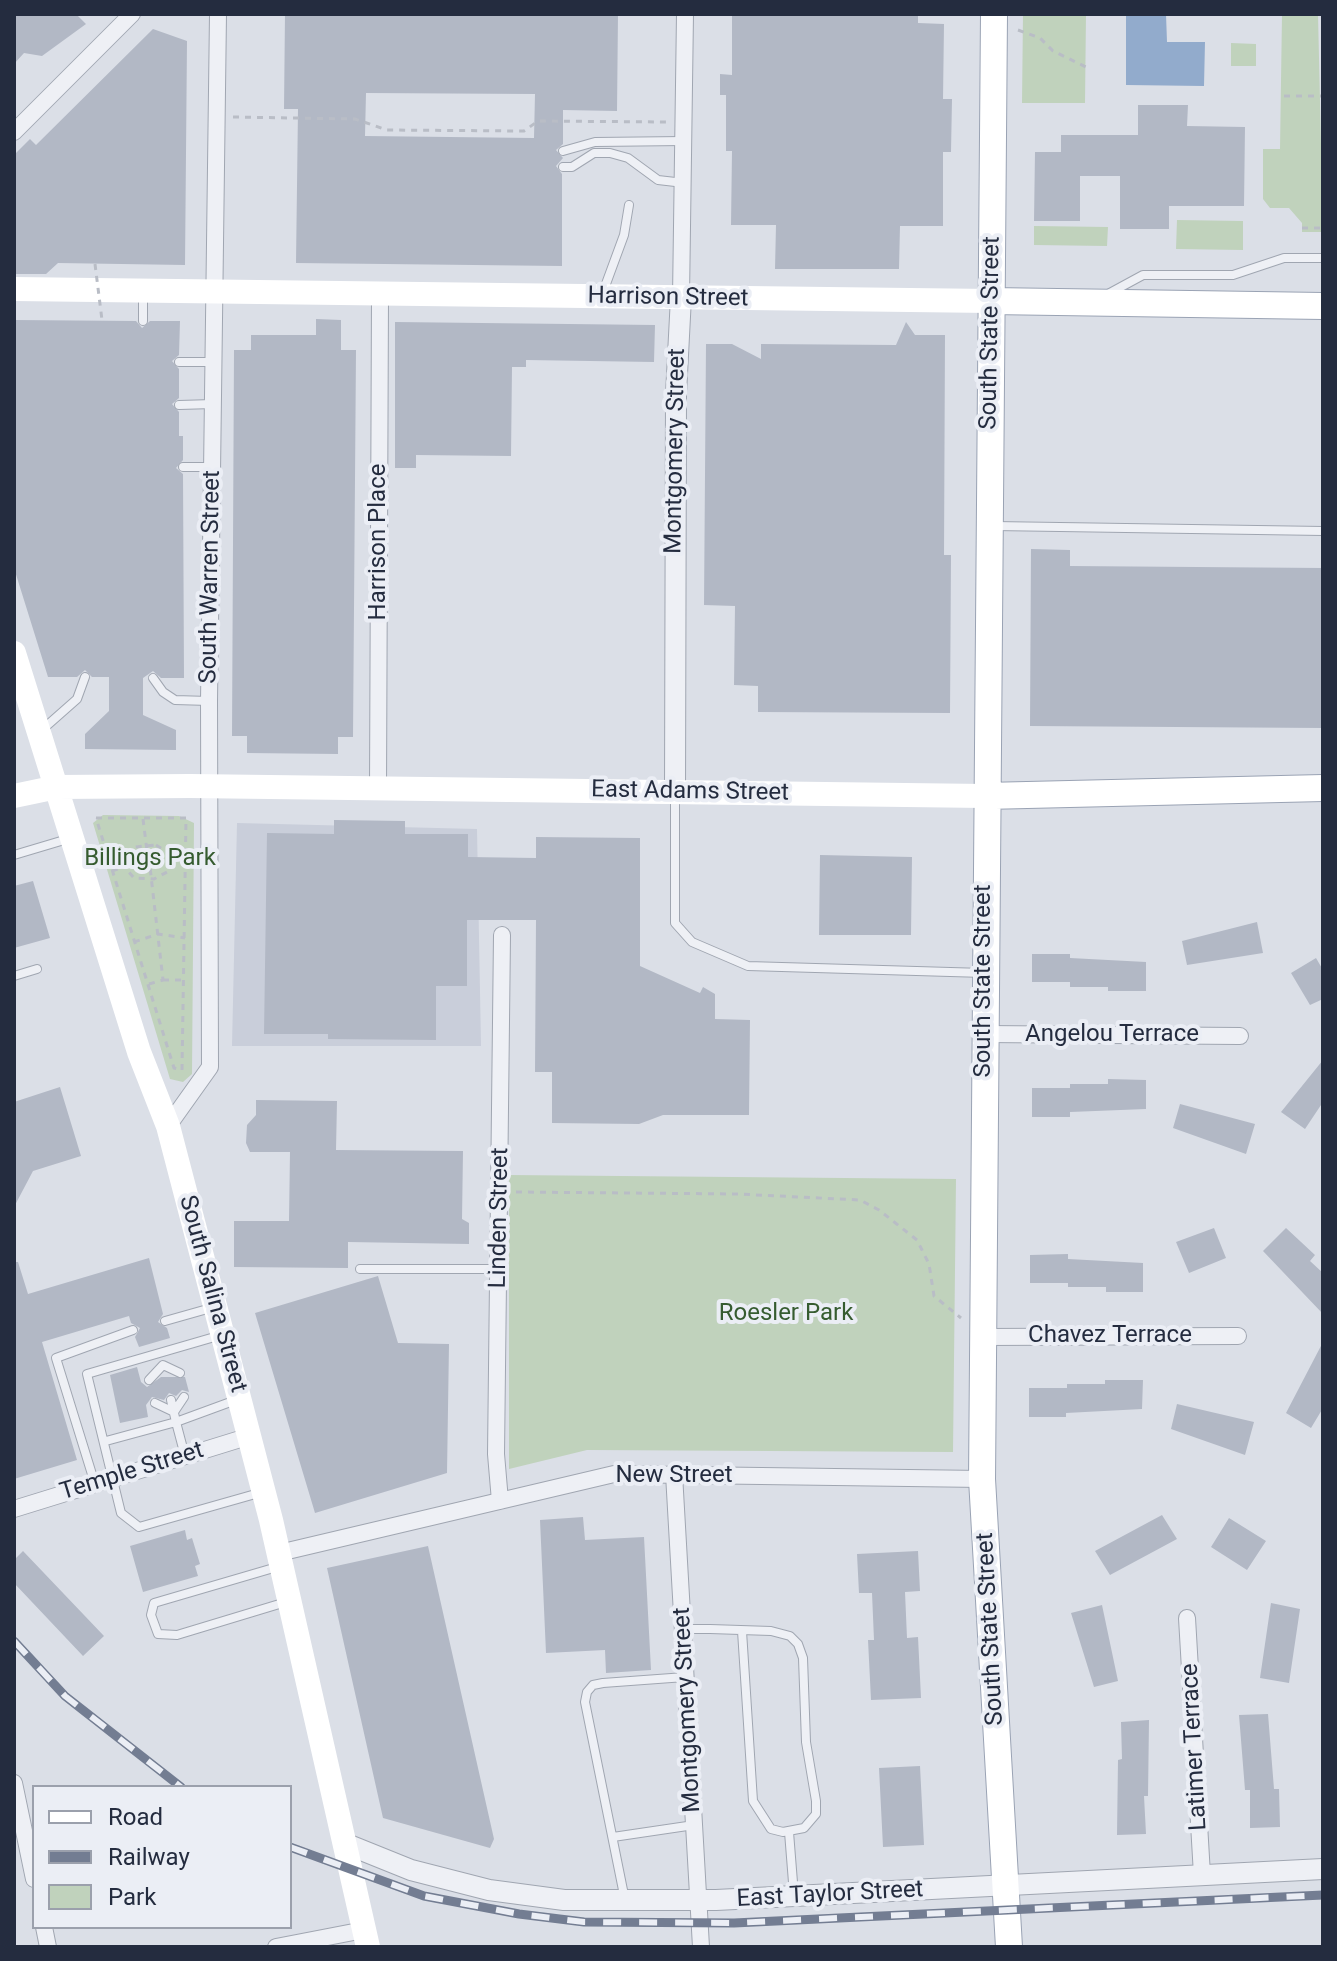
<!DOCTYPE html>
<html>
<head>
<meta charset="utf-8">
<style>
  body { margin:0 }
  #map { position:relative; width:1337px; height:1961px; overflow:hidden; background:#dbdfe7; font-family:Roboto,sans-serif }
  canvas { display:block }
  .frame { position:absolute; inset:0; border:16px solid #242c3f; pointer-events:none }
  .legend { position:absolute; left:32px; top:1785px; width:260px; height:144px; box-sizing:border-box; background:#ebeef5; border:2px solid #9ba0ac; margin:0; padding:10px 14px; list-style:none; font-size:24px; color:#242c3f }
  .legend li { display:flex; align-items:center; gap:16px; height:40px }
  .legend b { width:40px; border:2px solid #9ba0ac }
</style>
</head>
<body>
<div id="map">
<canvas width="1337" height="1961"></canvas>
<div class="frame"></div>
<ul class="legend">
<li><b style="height:10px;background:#fff"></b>Road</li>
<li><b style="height:10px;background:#737d92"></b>Railway</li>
<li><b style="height:22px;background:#c0d2bc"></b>Park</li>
</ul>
</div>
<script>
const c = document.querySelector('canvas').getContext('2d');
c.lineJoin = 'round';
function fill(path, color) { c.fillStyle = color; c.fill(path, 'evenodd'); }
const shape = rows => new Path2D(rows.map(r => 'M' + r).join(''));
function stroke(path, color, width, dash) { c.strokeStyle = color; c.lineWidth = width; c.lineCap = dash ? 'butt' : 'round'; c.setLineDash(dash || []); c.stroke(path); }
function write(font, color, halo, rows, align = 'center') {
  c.font = font + ' Roboto,sans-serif'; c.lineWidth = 8; c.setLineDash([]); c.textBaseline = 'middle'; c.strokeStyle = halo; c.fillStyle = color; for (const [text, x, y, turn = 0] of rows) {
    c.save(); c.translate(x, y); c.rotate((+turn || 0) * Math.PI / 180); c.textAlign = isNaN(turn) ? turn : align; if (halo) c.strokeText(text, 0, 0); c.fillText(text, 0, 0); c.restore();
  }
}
const built = shape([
  [237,823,477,829,481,1046,232,1046]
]);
const green = shape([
  [1023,14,1086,14,1085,103,1022,103],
  [1282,14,1318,14,1323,232,1302,232,1302,223,1289,208,1270,208,1263,199,1263,149,1280,149],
  [1231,43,1256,44,1256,66,1231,66],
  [1177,220,1243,221,1243,250,1176,249],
  [1034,226,1108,227,1107,246,1034,245],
  [103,815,179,816,194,823,192,1074,183,1082,170,1079,93,823],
  [509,1175,956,1179,953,1452,587,1450,509,1469]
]);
const water = shape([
  [1126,14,1166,14,1167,42,1205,42,1204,86,1126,85]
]);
const building = shape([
  [14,14,76,14,86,24,42,56,24,53,14,64],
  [285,14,618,14,617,111,563,110,563,144,556,150,563,158,556,166,562,174,562,266,296,263,298,109,284,109],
  [366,93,535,94,534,138,365,136],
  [732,14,918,14,918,23,944,24,943,99,952,99,951,152,943,152,943,226,900,226,899,269,775,269,776,225,731,225,732,151,726,151,726,95,720,95,720,74,732,75],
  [153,29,187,41,185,265,58,263,46,274,14,274,14,155,30,139,36,145],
  [1138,105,1188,105,1187,126,1245,127,1244,206,1169,206,1169,229,1120,229,1120,176,1080,176,1080,221,1034,221,1035,152,1061,152,1061,135,1138,135],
  [316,319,341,320,341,350,356,350,353,737,338,737,338,754,247,753,247,736,232,736,234,350,251,350,251,335,316,335],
  [14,320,136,321,142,328,150,321,180,321,179,355,172,361,179,369,179,398,172,404,179,412,179,436,183,436,183,460,176,468,183,474,184,678,161,678,153,671,143,678,143,715,176,730,176,750,85,749,85,734,109,711,109,677,92,677,85,670,77,677,48,677,14,568],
  [395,322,655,325,654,362,526,360,526,367,512,367,511,456,416,455,416,468,395,468],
  [906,322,915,335,945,335,944,555,951,555,950,713,758,712,758,686,734,685,735,606,704,605,706,344,732,344,761,359,761,344,896,345],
  [1031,549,1070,550,1070,566,1323,568,1323,728,1030,726],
  [334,820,405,821,405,834,468,834,468,857,536,858,536,837,640,838,640,966,700,993,703,987,715,994,715,1019,750,1020,749,1115,663,1115,639,1124,552,1123,552,1072,535,1072,536,920,467,920,467,986,436,986,436,1040,328,1039,328,1034,264,1034,267,833,334,834],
  [820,855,912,857,911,935,819,935],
  [33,881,50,938,14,948,14,886],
  [1257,922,1263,953,1187,965,1182,941],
  [1032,954,1070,954,1070,958,1146,962,1146,991,1108,991,1108,987,1070,987,1070,982,1032,982],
  [1316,958,1323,970,1323,999,1310,1005,1291,973],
  [1323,1060,1323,1102,1305,1129,1281,1112],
  [1108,1079,1146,1080,1146,1109,1070,1112,1070,1117,1032,1117,1032,1088,1070,1088,1070,1084,1108,1084],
  [60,1087,81,1156,33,1171,14,1207,14,1102],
  [256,1100,337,1101,336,1150,463,1151,462,1219,469,1223,469,1244,348,1242,348,1268,234,1267,234,1221,289,1221,290,1152,250,1152,246,1143,247,1125,256,1115],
  [1180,1104,1255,1124,1246,1154,1173,1128],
  [1214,1228,1226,1258,1189,1273,1176,1242],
  [1286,1228,1315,1255,1310,1261,1323,1273,1323,1314,1263,1251],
  [1068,1254,1068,1259,1143,1263,1143,1292,1106,1292,1106,1287,1068,1287,1068,1283,1030,1283,1030,1255],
  [149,1258,163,1314,158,1322,167,1328,170,1338,139,1347,135,1337,140,1328,131,1323,129,1316,42,1342,77,1460,14,1479,14,1262,18,1262,28,1294],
  [378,1276,398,1343,449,1344,447,1473,315,1513,255,1313],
  [1323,1342,1323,1408,1311,1428,1286,1413],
  [137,1367,141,1382,147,1387,161,1377,185,1377,189,1392,182,1390,176,1396,169,1393,164,1400,152,1397,146,1405,148,1417,120,1423,110,1375],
  [1105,1380,1143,1380,1142,1409,1066,1413,1066,1417,1029,1417,1029,1388,1067,1388,1067,1384,1105,1384],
  [1177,1404,1254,1422,1245,1455,1171,1429],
  [1162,1515,1177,1539,1110,1575,1095,1551],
  [583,1517,585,1540,644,1537,651,1670,606,1673,605,1650,546,1653,540,1520],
  [1229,1518,1266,1541,1247,1570,1211,1547],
  [185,1530,187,1540,192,1538,200,1564,195,1566,198,1576,143,1592,130,1546],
  [428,1546,494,1839,490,1848,383,1818,327,1568],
  [23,1551,104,1636,83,1656,14,1583,14,1560],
  [918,1551,920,1591,905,1592,907,1638,918,1637,921,1698,871,1700,868,1640,874,1640,872,1593,859,1593,857,1554],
  [1271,1603,1300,1609,1289,1683,1260,1678],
  [1102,1605,1118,1681,1094,1687,1071,1613],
  [1268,1714,1274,1789,1279,1789,1280,1827,1250,1828,1250,1790,1245,1790,1239,1715],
  [1149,1720,1148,1796,1144,1796,1146,1834,1117,1835,1118,1760,1122,1759,1121,1722],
  [920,1766,924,1845,883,1847,879,1768]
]);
const path = shape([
  [1018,30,1040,38,1053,51,1086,67],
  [1284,96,1323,96],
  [233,117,355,119,387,130,524,131,538,121,668,122],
  [1302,228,1323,228],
  [96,818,186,818,182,1070,174,1068,96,818],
  [143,819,148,859],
  [156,845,170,854,169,871,154,879,134,878,128,871,127,855,135,847,156,845],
  [171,859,185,859],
  [112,871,127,866],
  [134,942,158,934,185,938],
  [163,980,184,980],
  [149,984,163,980,150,867],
  [516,1192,738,1194,860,1200,879,1210,917,1240,929,1264,934,1296,961,1318]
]);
const service = shape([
  [563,151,595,142,684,141],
  [563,167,572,167,594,153,610,153,628,158,658,180,684,183],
  [603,292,624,235,629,205],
  [1108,294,1143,275,1233,275,1284,258,1323,258],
  [143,321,143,294],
  [179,362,214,362],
  [179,405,213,404],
  [183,467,212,467],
  [994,526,1323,531],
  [153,678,163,692,175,700,209,701],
  [43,729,77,699,85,677],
  [675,796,675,923,692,942,748,966,984,973],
  [14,855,71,838],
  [14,976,37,969],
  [360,1269,498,1269],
  [165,1321,211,1308],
  [218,1336,87,1374,121,1513,139,1527,259,1493],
  [149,1380,163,1365,180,1373],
  [171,1400,176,1422,236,1400],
  [155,1403,174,1412,184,1397],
  [106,1441,176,1422,185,1456],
  [95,1484,56,1358,133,1330],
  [277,1567,154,1603,151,1615,158,1634,177,1635,286,1602],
  [683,1629,710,1629,771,1631,790,1636,798,1644,803,1658,806,1742,816,1801,816,1814,804,1828,783,1832,771,1829,753,1801,742,1631],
  [789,1832,794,1895],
  [613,1837,694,1825],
  [625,1900,585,1702,587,1692,593,1685,603,1683,685,1677]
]);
const minor = shape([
  [14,132,132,14],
  [681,297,685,14],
  [378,788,380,296],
  [984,1034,1240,1036],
  [168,1126,210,1067,209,701,218,14],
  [983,1337,1238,1336],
  [674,1474,701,1947],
  [500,1501,496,1454,502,935],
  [14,1509,250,1436],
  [279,1553,614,1474,982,1479],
  [1187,1618,1202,1875],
  [14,1783,34,1879],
  [44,1927,48,1947],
  [276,1947,364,1930]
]);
const tertiary = shape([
  [675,792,676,394,681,297],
  [344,1843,411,1870,489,1890,564,1900,716,1900,1323,1869]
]);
const secondary = shape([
  [14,289,991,301],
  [14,653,139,1052,168,1126,271,1520,368,1947],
  [14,796,57,787,190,786,985,796]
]);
const primary = shape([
  [994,14,982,1479,1009,1947],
  [991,301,1323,306],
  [985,796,1323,788]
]);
const rail = shape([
  [14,1641,65,1696,181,1787],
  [290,1847,424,1896,519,1914,584,1922,734,1923,1323,1895]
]);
const pathBridge = shape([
  [95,264,102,320]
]);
const streetNames = [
  ["Harrison Street",668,298,1],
  ["South State Street",991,333,-89],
  ["Montgomery Street",676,451,-89],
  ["Harrison Place",379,542,-90],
  ["South Warren Street",211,577,-89],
  ["East Adams Street",690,792,1],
  ["South State Street",984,981,-90],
  ["Angelou Terrace",1112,1035],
  ["Linden Street",500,1218,-89],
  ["South Salina Street",212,1294,75],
  ["Chavez Terrace",1110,1336],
  ["Temple Street",132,1472,-17],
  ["New Street",674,1476],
  ["South State Street",991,1629,-93],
  ["Montgomery Street",688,1710,-93],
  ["Latimer Terrace",1195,1747,-93],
  ["East Taylor Street",830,1895,-3]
];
const parkNames = [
  ["Billings Park",150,859],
  ["Roesler Park",786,1314]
];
fill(built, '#c9ceda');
fill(green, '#c0d2bc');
fill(water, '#92abcc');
fill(building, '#b2b8c5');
stroke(service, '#a0a6b1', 10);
stroke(minor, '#a0a6b1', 18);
stroke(tertiary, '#a0a6b1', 22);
stroke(primary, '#9aa3b4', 28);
stroke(path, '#b9bdc6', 3, [6, 6]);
stroke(service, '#eef0f5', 8);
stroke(minor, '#eef0f5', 16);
stroke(tertiary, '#eef0f5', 20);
stroke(secondary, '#fff', 24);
stroke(primary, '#fff', 26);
stroke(rail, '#737d92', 9);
stroke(rail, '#ebeef5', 6, [18]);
stroke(pathBridge, '#b9bdc6', 3, [6, 6]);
write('24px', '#242c3f', '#ebeef5', streetNames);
write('24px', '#365c30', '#ebeef5', parkNames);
</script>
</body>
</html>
